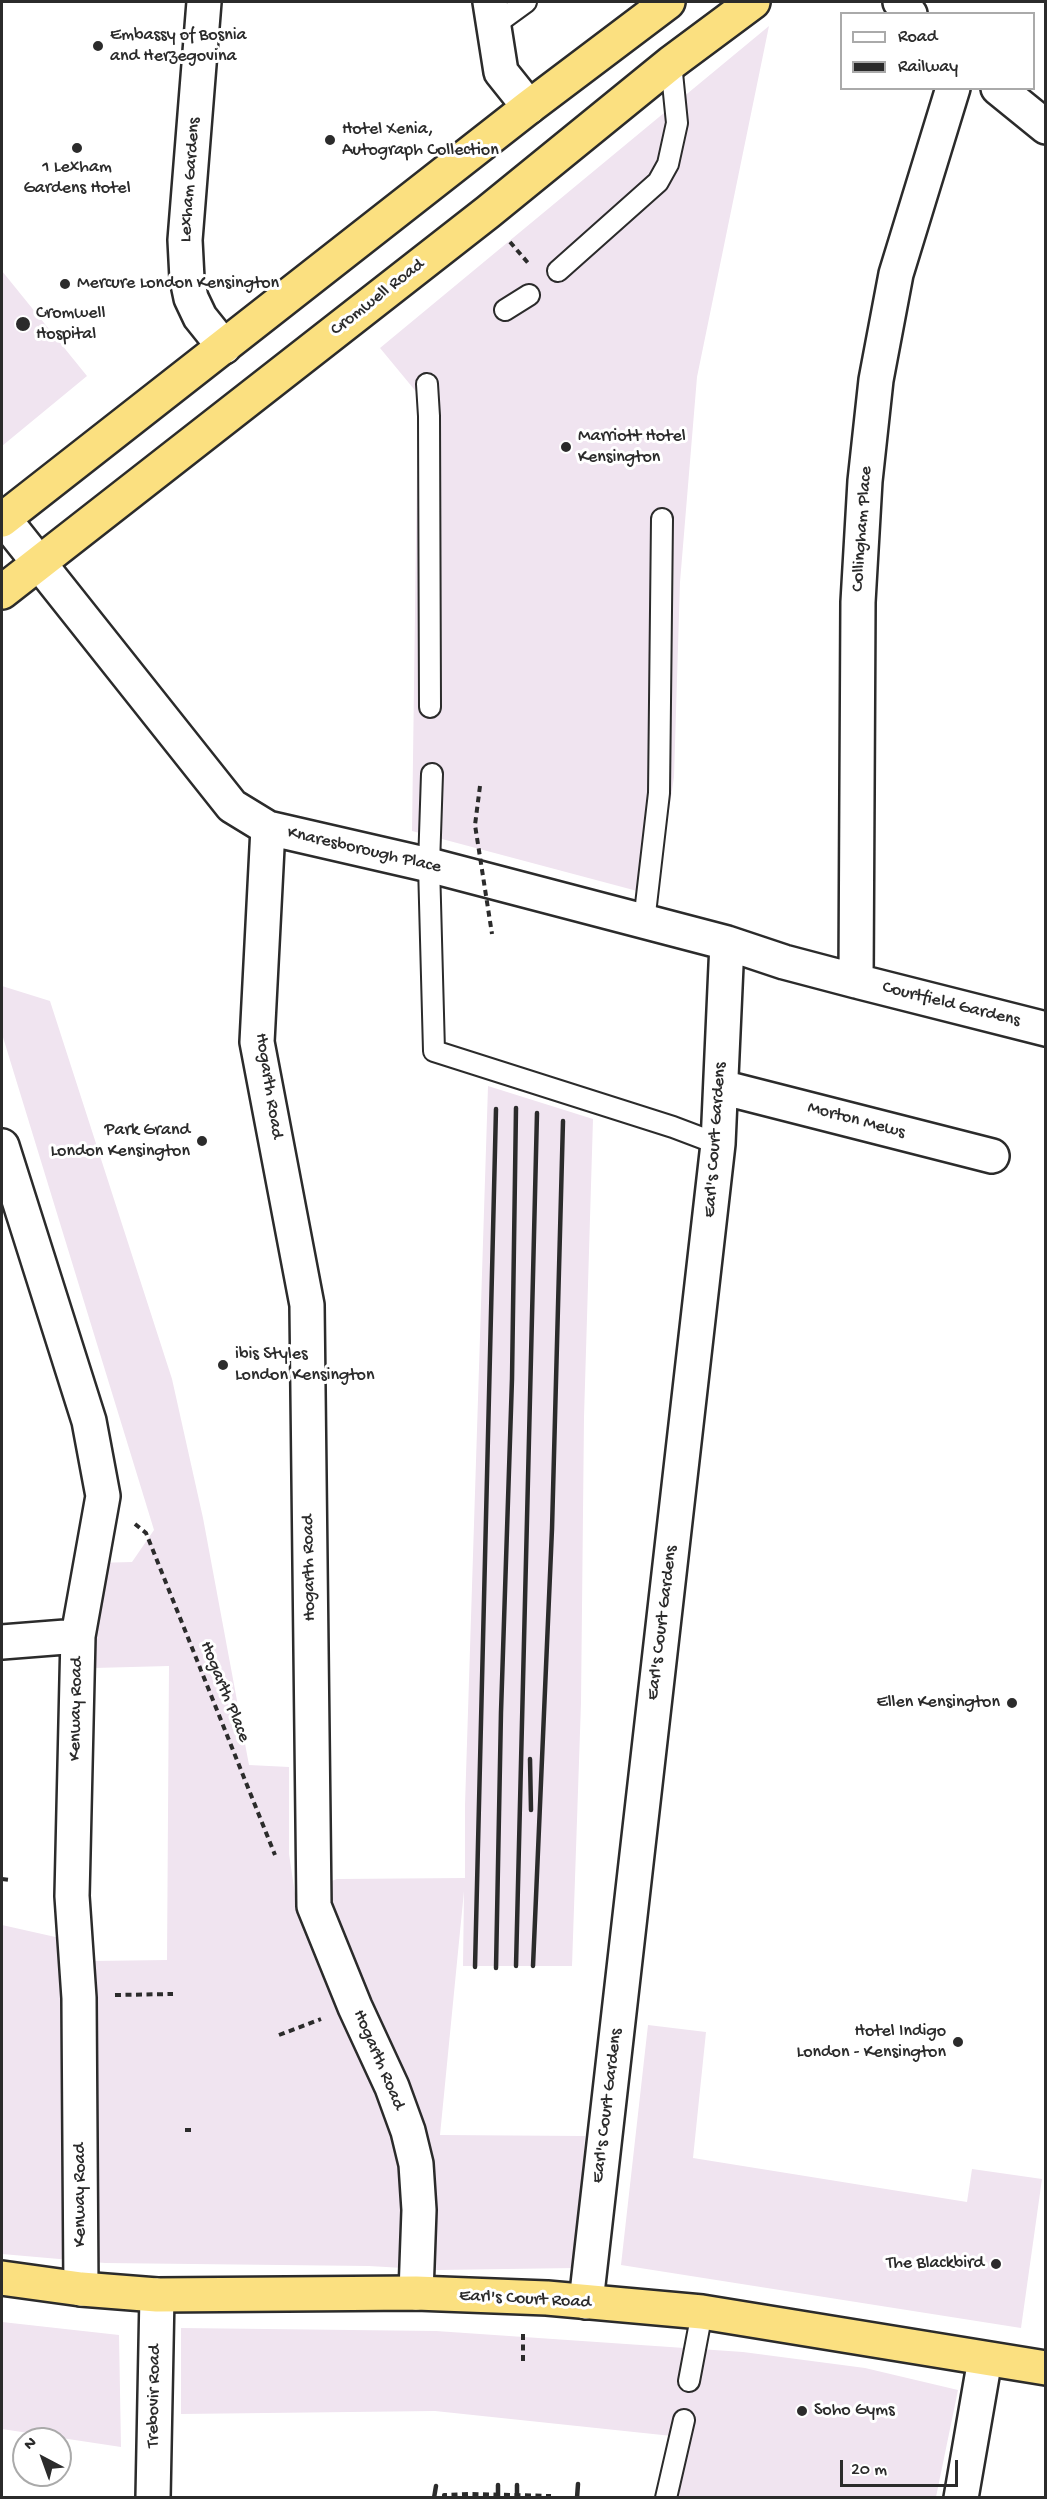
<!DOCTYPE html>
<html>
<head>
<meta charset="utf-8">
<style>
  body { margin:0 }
  #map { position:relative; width:1047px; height:2499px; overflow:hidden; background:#fff; font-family:"Gochi Hand",sans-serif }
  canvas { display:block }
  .frame { position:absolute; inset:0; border:3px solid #2b2b2b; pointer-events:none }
  .legend { position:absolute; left:840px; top:12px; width:195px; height:78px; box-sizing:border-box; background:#fff; border:2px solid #aaa; margin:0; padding:8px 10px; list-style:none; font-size:18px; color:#2b2b2b }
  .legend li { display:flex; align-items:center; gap:12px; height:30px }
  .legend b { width:30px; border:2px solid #aaa }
  .north { position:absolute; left:12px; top:2427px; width:60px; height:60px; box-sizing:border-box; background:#fff; border:2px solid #aaa; border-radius:50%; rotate:319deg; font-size:16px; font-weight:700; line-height:24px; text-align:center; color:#2b2b2b }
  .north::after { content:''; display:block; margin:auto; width:21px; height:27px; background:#2b2b2b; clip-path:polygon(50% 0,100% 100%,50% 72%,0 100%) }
  .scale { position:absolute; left:840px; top:2460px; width:118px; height:27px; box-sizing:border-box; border:3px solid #2b2b2b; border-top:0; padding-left:8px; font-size:18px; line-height:21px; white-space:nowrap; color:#2b2b2b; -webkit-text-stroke:4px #fff; paint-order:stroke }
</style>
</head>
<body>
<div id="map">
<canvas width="1047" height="2499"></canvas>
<div class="frame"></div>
<ul class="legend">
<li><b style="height:8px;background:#fff"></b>Road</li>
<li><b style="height:8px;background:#2b2b2b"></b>Railway</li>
</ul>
<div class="north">N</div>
<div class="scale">20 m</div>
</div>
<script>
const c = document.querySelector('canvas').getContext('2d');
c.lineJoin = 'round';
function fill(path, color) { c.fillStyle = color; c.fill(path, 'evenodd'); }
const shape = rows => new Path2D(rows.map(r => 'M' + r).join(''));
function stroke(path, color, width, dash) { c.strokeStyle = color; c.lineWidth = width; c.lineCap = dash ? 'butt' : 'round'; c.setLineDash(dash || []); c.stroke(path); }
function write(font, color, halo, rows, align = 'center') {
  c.font = font + ' "Gochi Hand",sans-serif'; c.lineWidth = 6; c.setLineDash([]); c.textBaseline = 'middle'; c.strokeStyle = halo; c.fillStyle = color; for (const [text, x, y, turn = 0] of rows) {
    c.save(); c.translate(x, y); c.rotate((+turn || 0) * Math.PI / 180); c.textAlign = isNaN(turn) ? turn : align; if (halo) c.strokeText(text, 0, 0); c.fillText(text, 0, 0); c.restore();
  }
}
const built = shape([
  [769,26,697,377,680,582,674,777,656,896,412,831,418,394,380,348],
  [2,271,87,376,2,446],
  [2,986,50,1001,172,1379,203,1518,249,1765,289,1767,289,1854,295,1894,337,1879,465,1878,465,1805,488,1086,593,1119,584,1417,581,1703,572,1966,463,1966,464,1891,440,2135,585,2136,575,2268,437,2270,369,2266,105,2263,2,2254,2,1925,91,1945,91,1961,167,1960,169,1666,94,1668,94,1563,132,1562,154,1530,2,1034],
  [648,2025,706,2032,693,2158,967,2202,972,2169,1042,2179,1021,2328,621,2265],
  [2,2322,119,2335,121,2447,2,2429],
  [181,2328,436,2331,743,2352,865,2368,958,2390,936,2497,666,2497,672,2436,435,2411,181,2414]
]);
const path = shape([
  [510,242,529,264],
  [135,1524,146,1533,275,1855],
  [2,1879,10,1880],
  [115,1995,173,1994],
  [279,2035,321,2019],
  [185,2130,193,2130],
  [523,2334,523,2364],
  [475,2498,475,2494],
  [551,2498,551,2496]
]);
const lane = shape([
  [493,26,526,2],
  [558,271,658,182,668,164,677,123,671,63],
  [505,310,529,295],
  [427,384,429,416,430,707],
  [432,774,429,865,434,1051,673,1127,718,1144],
  [644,922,659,793,662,519],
  [689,2381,702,2312],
  [666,2498,684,2420]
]);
const street = shape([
  [204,2,185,240,187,279,191,298,200,317,224,347],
  [490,2,501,72,529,107],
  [900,2,910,14],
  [998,88,1046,127],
  [4,519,232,806,268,828,429,865,727,943,784,962,856,981,1046,1029],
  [268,828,257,1042,307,1305,314,1906,355,2007,392,2087,408,2131,416,2164,419,2210,416,2293],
  [856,981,858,602,865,481,876,380,896,274,953,88],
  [721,1087,992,1156],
  [2,1146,89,1421,103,1496,78,1636,72,1896,79,1998,81,2289],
  [2,1642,78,1636],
  [586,2302,718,1144,727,943],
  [153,2498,157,2295],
  [961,2498,985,2359]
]);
const highway = shape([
  [2,520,529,107,668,2],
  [2,592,488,212,671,63,753,2],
  [2,2278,81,2289,157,2295,416,2293,547,2298,702,2312,1046,2368]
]);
const rail = shape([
  [530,1759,531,1810],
  [516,1966,537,1113],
  [533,1966,552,1529,563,1121],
  [475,1967,496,1109],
  [496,1968,501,1712,512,1379,516,1108],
  [434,2498,436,2486],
  [498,2498,498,2485],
  [517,2498,517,2485],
  [577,2498,578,2484]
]);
const pathBridge = shape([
  [480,786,475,825,492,934],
  [444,2498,444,2495,469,2494,551,2496]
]);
const markers = [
  [98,46,6,"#2b2b2b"],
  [330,140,6,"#2b2b2b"],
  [77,148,6,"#2b2b2b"],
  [65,284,6,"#2b2b2b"],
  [23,324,8,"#2b2b2b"],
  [566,447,6,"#2b2b2b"],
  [202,1141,6,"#2b2b2b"],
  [223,1365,6,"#2b2b2b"],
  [1012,1703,6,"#2b2b2b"],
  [958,2042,6,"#2b2b2b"],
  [996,2264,6,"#2b2b2b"],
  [802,2411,6,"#2b2b2b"]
];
const poiNames = [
  ["Embassy of Bosnia",110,36],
  ["and Herzegovina",110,57],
  ["Hotel Xenia,",342,130],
  ["Autograph Collection",342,151],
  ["1 Lexham",77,168,"center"],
  ["Gardens Hotel",77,189,"center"],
  ["Mercure London Kensington",77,284],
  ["Cromwell",36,314],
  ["Hospital",36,335],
  ["Marriott Hotel",578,437],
  ["Kensington",578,458],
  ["Park Grand",190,1131,"right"],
  ["London Kensington",190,1152,"right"],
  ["ibis Styles",235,1355],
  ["London Kensington",235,1376],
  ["Ellen Kensington",1000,1703,"right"],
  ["Hotel Indigo",946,2032,"right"],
  ["London - Kensington",946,2053,"right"],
  ["The Blackbird",984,2264,"right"],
  ["Soho Gyms",814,2411]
];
const streetNames = [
  ["Lexham Gardens",191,180,-86],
  ["Cromwell Road",378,298,-38],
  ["Collingham Place",863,529,-86],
  ["Knaresborough Place",364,851,13],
  ["Courtfield Gardens",951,1005,14],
  ["Hogarth Road",268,1086,81],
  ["Morton Mews",856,1121,15],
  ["Earl's Court Gardens",716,1140,-86],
  ["Hogarth Road",310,1568,-91],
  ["Earl's Court Gardens",663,1623,-83],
  ["Hogarth Place",224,1692,68],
  ["Kenway Road",77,1709,-89],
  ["Hogarth Road",378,2060,67],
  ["Earl's Court Gardens",608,2106,-83],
  ["Kenway Road",81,2195,-90],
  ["Earl's Court Road",525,2300,3],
  ["Trebovir Road",155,2396,-89]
];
fill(built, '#f0e4f0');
stroke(lane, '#2b2b2b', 24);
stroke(street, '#2b2b2b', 38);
stroke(highway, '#2b2b2b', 38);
stroke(path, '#2b2b2b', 4, [6, 4.5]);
stroke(lane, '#fff', 20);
stroke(street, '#fff', 33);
stroke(highway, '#fbe080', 33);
stroke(rail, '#2b2b2b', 4.5);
stroke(pathBridge, '#2b2b2b', 4, [6, 4.5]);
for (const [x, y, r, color] of markers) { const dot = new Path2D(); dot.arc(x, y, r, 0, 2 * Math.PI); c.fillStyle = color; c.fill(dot); stroke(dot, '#fff', 2); }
write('18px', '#2b2b2b', '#fff', poiNames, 'left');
write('18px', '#2b2b2b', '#fff', streetNames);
</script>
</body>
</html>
